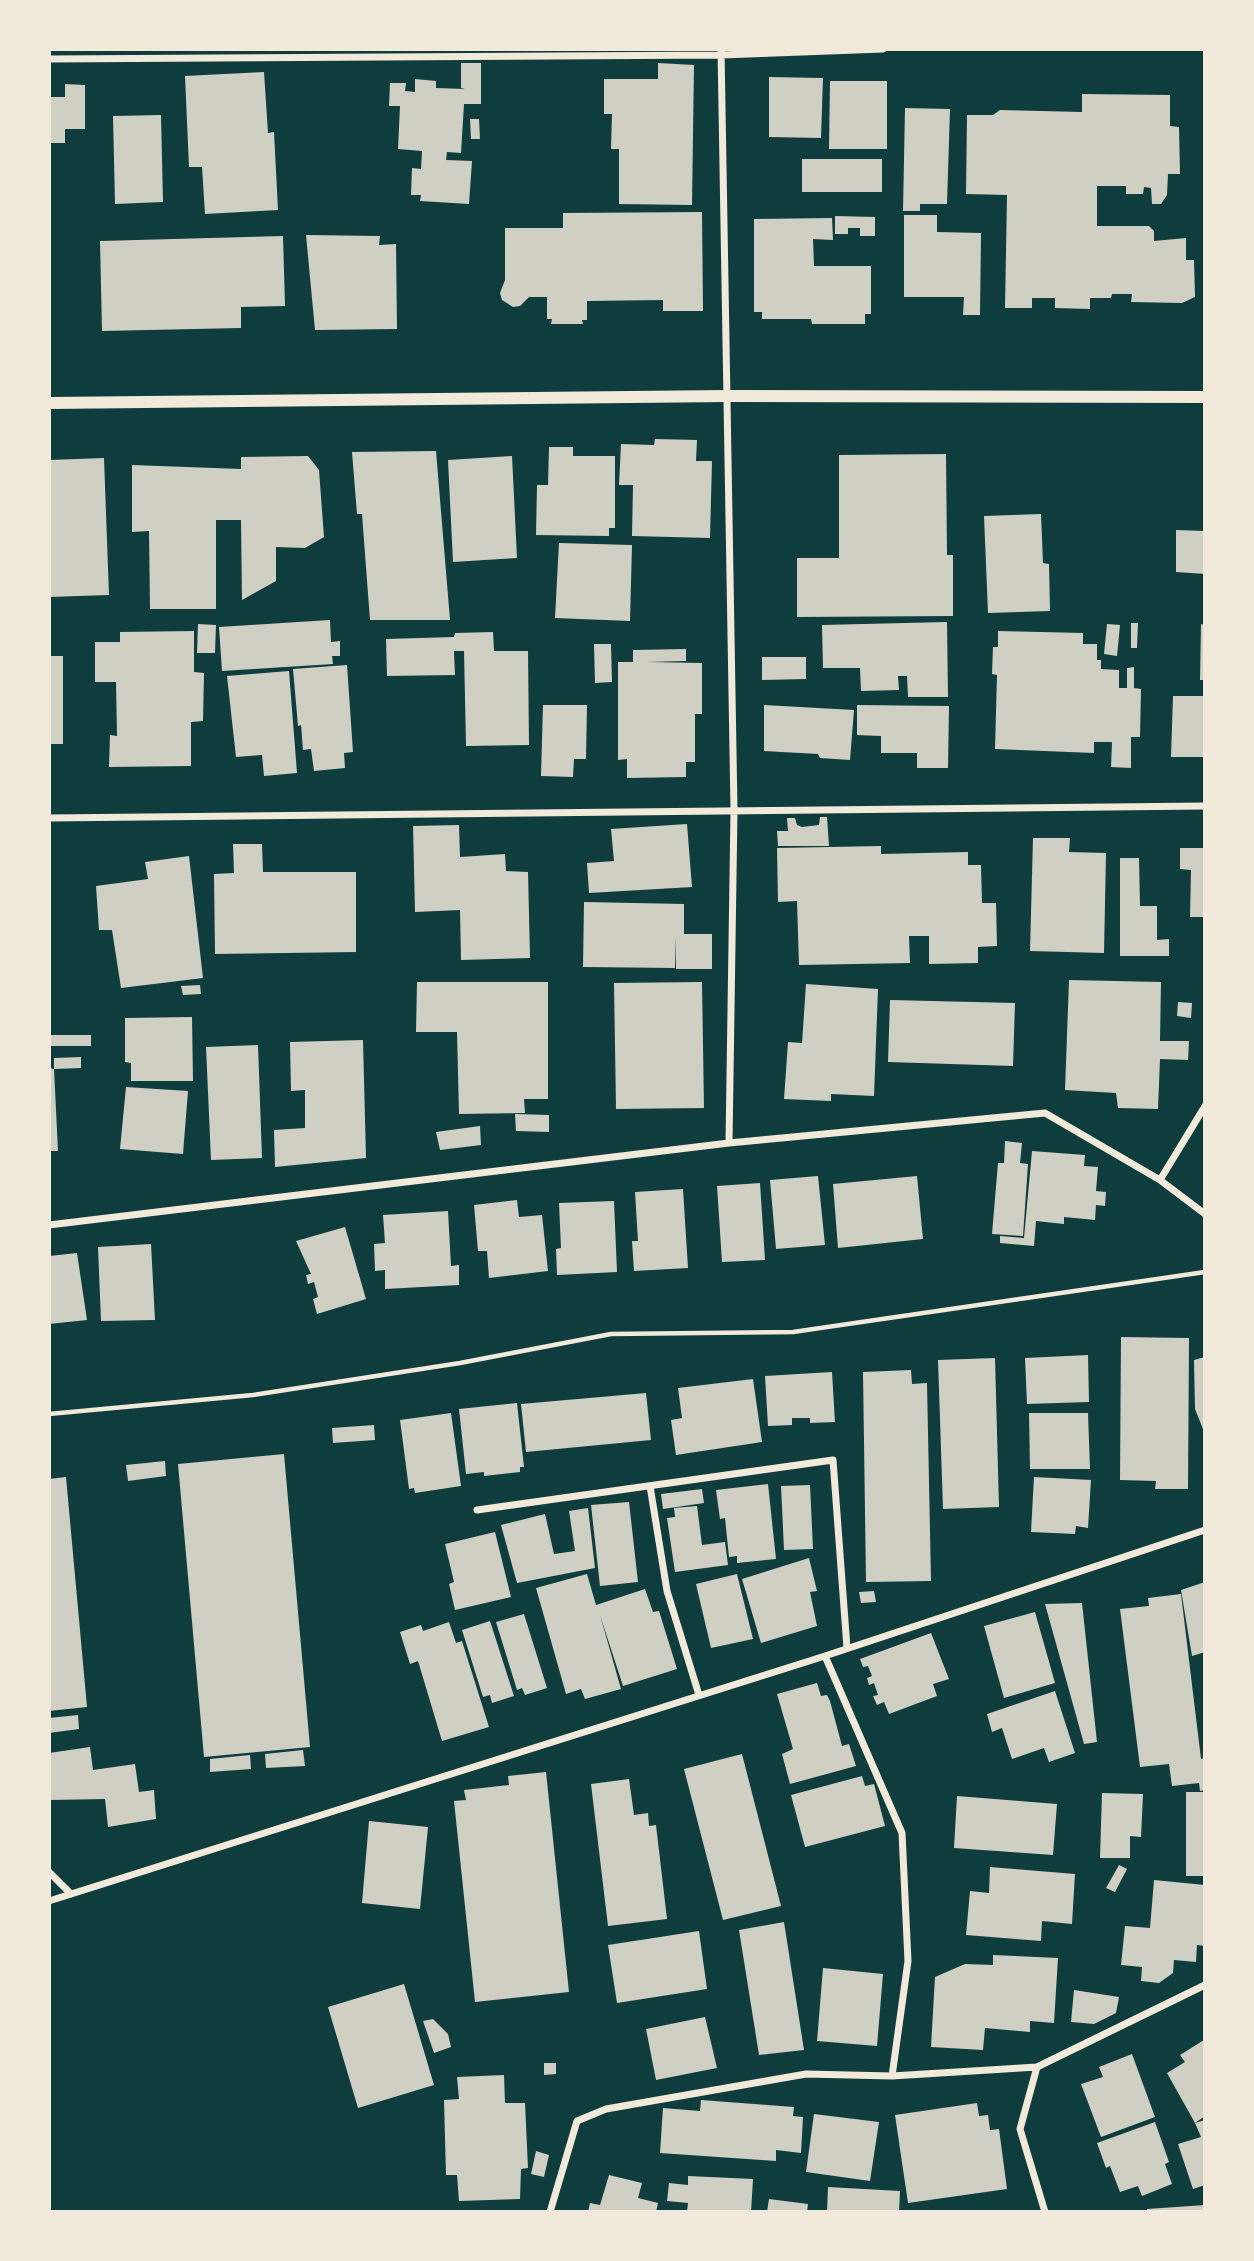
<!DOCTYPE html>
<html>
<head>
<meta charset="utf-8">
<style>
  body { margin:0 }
  #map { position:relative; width:1254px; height:2261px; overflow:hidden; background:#0f3d3e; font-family:"Open Sans",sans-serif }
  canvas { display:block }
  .frame { position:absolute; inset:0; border:51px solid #f1e9da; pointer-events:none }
</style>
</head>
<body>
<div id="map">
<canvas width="1254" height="2261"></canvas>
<div class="frame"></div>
</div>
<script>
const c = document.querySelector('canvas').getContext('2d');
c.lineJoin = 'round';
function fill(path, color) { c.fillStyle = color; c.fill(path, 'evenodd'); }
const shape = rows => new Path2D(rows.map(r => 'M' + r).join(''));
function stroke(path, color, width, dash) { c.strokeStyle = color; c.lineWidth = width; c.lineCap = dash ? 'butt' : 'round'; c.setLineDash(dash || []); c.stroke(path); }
const building = shape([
  [461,63,481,63,481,104,464,104,461,153,447,152,446,160,472,161,469,204,420,201,421,195,411,195,412,168,421,169,422,151,398,149,400,106,389,106,390,83,406,83,405,91,415,92,415,79,436,81,436,88,465,89,461,88],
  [658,63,694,65,692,205,619,204,619,149,611,149,612,114,604,114,604,79,658,79],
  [264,72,268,133,274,132,278,210,205,214,202,167,189,167,185,76],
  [769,77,823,78,821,138,769,137],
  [830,81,887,81,887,149,829,149],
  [65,84,85,85,85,129,65,129,65,143,49,143,49,97,65,97],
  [1082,94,1170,95,1170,126,1179,127,1180,174,1168,174,1167,195,1161,204,1152,204,1151,188,1144,187,1143,194,1126,194,1126,186,1097,186,1097,226,1149,226,1154,231,1154,241,1186,238,1186,260,1194,260,1195,297,1182,303,1131,302,1132,294,1112,294,1111,298,1090,298,1090,309,1055,308,1055,298,1032,298,1032,308,1005,308,1007,195,966,194,967,115,993,115,1000,110,1082,112],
  [905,108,950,109,947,204,920,204,920,211,903,211],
  [161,115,163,202,115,204,113,116],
  [470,119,479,119,480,139,471,139],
  [802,159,882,159,882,192,802,192],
  [702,212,703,311,663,311,663,300,587,301,587,320,582,320,583,324,551,324,552,319,547,319,547,297,529,297,520,306,513,307,502,300,500,293,505,280,505,228,563,228,563,213],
  [904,215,937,215,937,232,981,233,980,315,963,315,964,297,904,297],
  [835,216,875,217,875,236,860,236,860,228,848,228,848,234,835,234],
  [832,218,833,240,813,239,814,266,871,266,871,314,865,314,865,324,812,324,811,319,762,319,762,312,754,312,754,219],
  [306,235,380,236,379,245,396,244,397,329,315,330],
  [283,236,285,306,241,307,241,328,102,331,100,241],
  [655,439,697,440,696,461,712,461,710,538,632,536,633,485,619,485,621,444,654,445],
  [549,447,573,447,573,456,615,456,615,528,609,528,609,536,536,535,537,485,548,485],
  [436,451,450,620,370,620,362,514,357,514,352,452],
  [946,454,947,555,953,555,953,616,797,617,797,558,839,558,839,455],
  [308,456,319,470,324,537,305,548,276,547,276,581,242,600,241,520,216,520,216,609,150,609,149,531,132,532,132,465,241,469,241,457],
  [512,456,517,558,453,562,448,460],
  [104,458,109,595,49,597,49,460],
  [1041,514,1043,563,1049,564,1050,611,988,613,984,516],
  [1176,530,1205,531,1205,574,1176,572],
  [559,543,632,545,630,621,555,618],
  [330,620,331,642,340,641,340,656,332,656,333,664,222,671,219,627],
  [947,622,948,697,908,697,907,676,898,676,899,690,861,691,860,668,823,668,822,625],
  [1131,623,1138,623,1137,648,1131,648],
  [198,624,216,625,215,653,197,653],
  [1107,624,1120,625,1117,656,1104,654],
  [1201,624,1205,625,1205,680,1200,680],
  [194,631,194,672,204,673,203,721,191,722,191,766,109,767,110,735,117,736,116,682,95,682,95,642,120,642,120,632],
  [998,631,1083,633,1083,644,1097,644,1097,660,1101,660,1101,669,1119,670,1119,688,1127,688,1127,668,1134,667,1134,688,1141,689,1140,737,1131,737,1131,768,1111,767,1112,742,1094,742,1094,753,995,749,997,675,992,674,993,647,998,647],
  [493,632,494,651,528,651,529,745,466,746,464,651,454,651,455,675,387,676,386,639,454,637,455,633],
  [594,644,611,644,612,682,595,683],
  [686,649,686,661,647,662,702,663,702,714,695,714,695,762,686,762,686,777,627,778,627,759,618,760,618,662,633,662,633,650],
  [49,656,63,656,63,744,49,744],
  [762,657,806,657,806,679,762,680],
  [347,665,353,752,344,753,345,768,314,771,311,749,303,750,301,725,298,726,293,669],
  [289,671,297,773,264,776,262,755,236,757,227,676],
  [1173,696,1205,696,1205,757,1171,757],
  [543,705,587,705,586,759,574,759,573,777,541,776],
  [764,705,854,710,850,760,820,758,818,754,764,751],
  [857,705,949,706,948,768,917,768,917,753,881,753,881,736,857,735],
  [820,817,827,817,829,846,778,846,777,831,788,831,787,818,795,818,797,825,802,827,819,825],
  [687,824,692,887,589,893,587,863,614,861,611,829],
  [459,825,460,857,505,854,506,871,528,872,530,958,461,960,460,910,415,912,413,826],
  [1033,838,1070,838,1069,852,1106,853,1104,953,1030,951],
  [233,844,262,844,263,872,356,872,356,952,215,954,214,874,234,873],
  [881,846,881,854,968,852,968,865,981,865,982,903,996,903,997,946,978,947,978,963,929,964,929,936,909,936,910,963,799,965,797,901,778,902,777,848],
  [1180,848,1205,848,1205,917,1190,917,1191,870,1180,869],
  [189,856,203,978,121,988,112,930,99,930,96,886,148,879,145,862],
  [1120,858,1139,858,1140,906,1157,906,1157,940,1169,939,1169,956,1120,956],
  [584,902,684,904,684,934,712,934,712,969,676,969,676,937,675,968,583,967],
  [1069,980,1161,982,1160,1041,1189,1041,1188,1060,1160,1059,1158,1109,1118,1108,1116,1093,1065,1090],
  [417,982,548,982,548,1099,524,1099,525,1113,459,1114,457,1032,416,1032],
  [702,982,704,1108,616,1109,614,983],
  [806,984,878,989,874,1096,831,1094,831,1101,784,1099,788,1042,802,1043],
  [200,985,201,994,183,995,181,986],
  [890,1000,1015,1003,1013,1066,888,1062],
  [1178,1002,1192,1003,1191,1018,1177,1016],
  [192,1017,193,1081,131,1081,131,1063,125,1062,125,1018],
  [49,1035,91,1035,91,1046,49,1046],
  [363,1040,366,1158,275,1167,274,1130,305,1128,305,1090,291,1091,290,1042],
  [258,1045,262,1158,211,1160,206,1047],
  [81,1057,81,1068,54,1069,54,1058],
  [49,1068,54,1069,58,1151,49,1151],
  [126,1087,188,1091,183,1154,120,1149],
  [515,1114,549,1115,549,1132,516,1131],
  [480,1126,481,1145,440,1150,436,1132],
  [1005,1141,1022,1143,1020,1163,1028,1164,1023,1236,992,1234,998,1163,1004,1163],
  [1032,1151,1085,1155,1084,1166,1098,1167,1096,1191,1106,1192,1105,1206,1096,1205,1095,1220,1064,1217,1064,1224,1036,1221,1034,1246,1000,1243,1000,1236,1024,1238],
  [818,1176,825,1245,776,1249,770,1180],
  [917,1176,923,1239,838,1248,833,1184],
  [760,1183,765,1260,722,1262,717,1186],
  [683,1189,688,1268,634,1271,632,1241,638,1241,635,1192],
  [517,1200,519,1217,542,1215,548,1271,489,1278,487,1251,478,1251,474,1205],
  [614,1201,617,1272,557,1275,556,1249,561,1248,559,1203],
  [448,1211,451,1266,459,1265,459,1285,385,1289,385,1270,375,1271,374,1244,385,1243,383,1215],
  [345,1227,366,1299,317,1314,313,1299,318,1297,314,1282,308,1284,306,1275,311,1274,296,1241],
  [151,1244,155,1320,101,1321,98,1247],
  [77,1253,87,1320,49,1324,49,1256],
  [1121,1337,1189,1338,1188,1489,1155,1489,1156,1481,1120,1480],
  [1088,1355,1089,1402,1027,1404,1025,1358],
  [1205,1357,1205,1434,1195,1409,1194,1360],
  [995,1358,999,1507,943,1509,938,1360],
  [911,1370,912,1384,927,1383,931,1581,866,1582,863,1372],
  [832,1372,835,1422,810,1423,810,1418,792,1418,792,1425,768,1426,765,1376],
  [753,1379,762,1442,676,1455,671,1420,682,1418,678,1388],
  [646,1393,651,1440,526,1452,521,1404],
  [517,1403,524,1467,520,1467,520,1472,484,1476,484,1472,466,1474,459,1409],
  [451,1413,461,1486,415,1493,414,1488,409,1489,400,1420],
  [1029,1413,1088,1413,1090,1469,1030,1469],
  [374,1425,375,1440,333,1443,332,1428],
  [284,1454,310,1747,204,1757,178,1464],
  [165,1461,166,1476,128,1481,126,1465],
  [66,1477,87,1707,49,1711,49,1479],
  [1034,1477,1091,1480,1088,1528,1076,1526,1075,1534,1031,1532],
  [768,1484,776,1559,737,1563,737,1556,729,1557,725,1518,720,1519,716,1490],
  [810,1485,813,1549,784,1550,781,1486],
  [702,1489,704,1503,663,1509,661,1494],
  [629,1502,638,1582,600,1586,591,1505],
  [697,1506,702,1545,725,1542,728,1565,675,1572,667,1518,675,1517,674,1508],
  [588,1508,595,1568,517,1583,501,1525,545,1514,554,1554,575,1551,569,1511],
  [495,1532,511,1597,455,1610,449,1584,454,1582,445,1544],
  [809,1558,817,1591,810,1592,817,1626,761,1643,742,1579],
  [587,1574,596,1605,645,1589,653,1612,659,1611,677,1669,623,1686,600,1615,621,1689,585,1699,581,1689,566,1694,536,1588],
  [737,1574,753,1639,711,1648,696,1584],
  [1205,1582,1205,1652,1192,1656,1181,1590],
  [874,1591,876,1602,861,1603,859,1592],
  [1181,1594,1201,1759,1205,1758,1205,1790,1200,1791,1199,1783,1172,1786,1169,1764,1140,1767,1120,1609,1149,1606,1148,1598],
  [1082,1603,1097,1742,1084,1744,1045,1604],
  [1035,1612,1055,1683,1004,1698,984,1626],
  [524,1614,547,1688,525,1695,522,1688,517,1690,496,1622],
  [490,1621,514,1696,492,1703,490,1695,483,1697,462,1630],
  [449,1622,456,1643,462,1641,489,1727,442,1741,418,1661,410,1664,400,1632,421,1625,423,1631],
  [931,1633,949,1679,933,1684,937,1696,889,1714,884,1702,877,1705,873,1696,878,1695,874,1683,869,1685,867,1678,872,1676,868,1666,863,1667,860,1659],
  [817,1683,821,1696,827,1695,830,1701,842,1746,849,1744,856,1766,790,1784,782,1754,793,1749,777,1694],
  [1055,1691,1075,1753,1049,1762,1044,1748,1012,1759,1002,1728,992,1732,987,1714],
  [78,1715,79,1729,49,1733,49,1718],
  [90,1747,93,1770,135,1764,139,1792,154,1790,156,1819,108,1827,105,1799,51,1800,49,1753],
  [303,1750,305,1766,266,1768,265,1754],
  [742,1754,781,1906,723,1920,684,1769],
  [250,1755,251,1769,210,1772,210,1759],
  [546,1772,569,1992,475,2002,454,1801,466,1800,464,1790,509,1785,508,1776],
  [862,1776,865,1786,874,1784,885,1826,805,1847,791,1795],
  [629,1779,634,1815,648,1813,649,1826,656,1825,667,1919,608,1926,591,1784],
  [1186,1792,1205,1792,1205,1876,1186,1876],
  [1102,1793,1143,1794,1141,1837,1130,1836,1130,1858,1100,1858],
  [957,1796,1057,1804,1053,1855,954,1848],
  [369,1821,428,1827,420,1909,362,1903],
  [1119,1865,1127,1869,1115,1892,1106,1888],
  [990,1867,1075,1874,1072,1924,1042,1921,1041,1941,966,1935,970,1891,989,1893],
  [1154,1880,1205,1885,1205,1946,1197,1945,1196,1962,1174,1960,1173,1973,1159,1983,1141,1981,1142,1967,1121,1965,1125,1926,1150,1928],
  [784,1922,804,2050,759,2055,739,1930],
  [699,1931,707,1989,617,2003,608,1945],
  [993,1955,1058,1958,1054,2023,1030,2021,1030,2032,985,2028,983,2050,931,2047,935,1977,965,1964,993,1965],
  [823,1968,883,1974,877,2046,817,2041],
  [404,1984,434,2085,358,2108,328,2007],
  [1074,1990,1119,1997,1116,2013,1094,2024,1071,2022],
  [705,2017,717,2068,656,2080,646,2029],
  [433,2019,448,2034,451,2047,434,2053,423,2021],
  [1204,2040,1205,2116,1195,2123,1167,2073,1185,2062,1180,2055],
  [1132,2054,1155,2117,1101,2137,1081,2084,1103,2077,1099,2067],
  [544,2063,556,2063,556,2074,544,2075],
  [504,2075,505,2103,525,2103,528,2168,521,2169,520,2199,459,2201,457,2175,446,2175,444,2100,459,2099,457,2077],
  [701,2100,794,2107,793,2116,803,2117,801,2153,776,2150,776,2161,660,2153,663,2108,700,2111],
  [977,2103,979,2116,988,2115,990,2130,999,2129,1007,2189,908,2203,895,2115],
  [814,2114,879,2122,870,2181,806,2172],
  [1205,2120,1205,2185,1193,2189,1178,2144,1201,2137,1195,2123],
  [1155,2122,1169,2162,1165,2164,1172,2184,1142,2196,1138,2186,1120,2192,1110,2166,1106,2168,1097,2143],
  [536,2151,549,2155,544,2177,531,2174],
  [609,2175,642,2183,638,2198,658,2203,656,2212,588,2212,590,2203,600,2205],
  [688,2176,753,2179,751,2212,687,2212,688,2203,667,2201,669,2183,688,2185],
  [828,2187,900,2191,899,2212,827,2212],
  [769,2199,808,2204,807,2212,767,2212],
  [1205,2205,1205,2212,1147,2212,1147,2209]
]);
const path = shape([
  [49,1414,253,1395,460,1363,611,1334,793,1332,1205,1272]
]);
const minor = shape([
  [721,49,734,810,729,1143],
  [49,59,721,55,883,49],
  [49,818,1205,806],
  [1160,1180,1205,1106],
  [49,1225,729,1143,1045,1113,1160,1180,1205,1214],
  [650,1486,667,1591,699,1695],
  [477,1510,833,1460,847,1648],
  [825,1656,902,1833,908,1961,892,2076],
  [49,1872,71,1894],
  [49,1901,825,1656,1205,1530],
  [550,2212,577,2121,606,2109,806,2074,892,2076,1037,2067],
  [1045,2212,1020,2129,1037,2067,1205,1985]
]);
const tertiary = shape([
  [49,403,727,396,1205,397]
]);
fill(building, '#cfcfc3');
stroke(path, '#f1e9da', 4.5);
stroke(minor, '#f1e9da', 7);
stroke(tertiary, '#f1e9da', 12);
</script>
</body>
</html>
